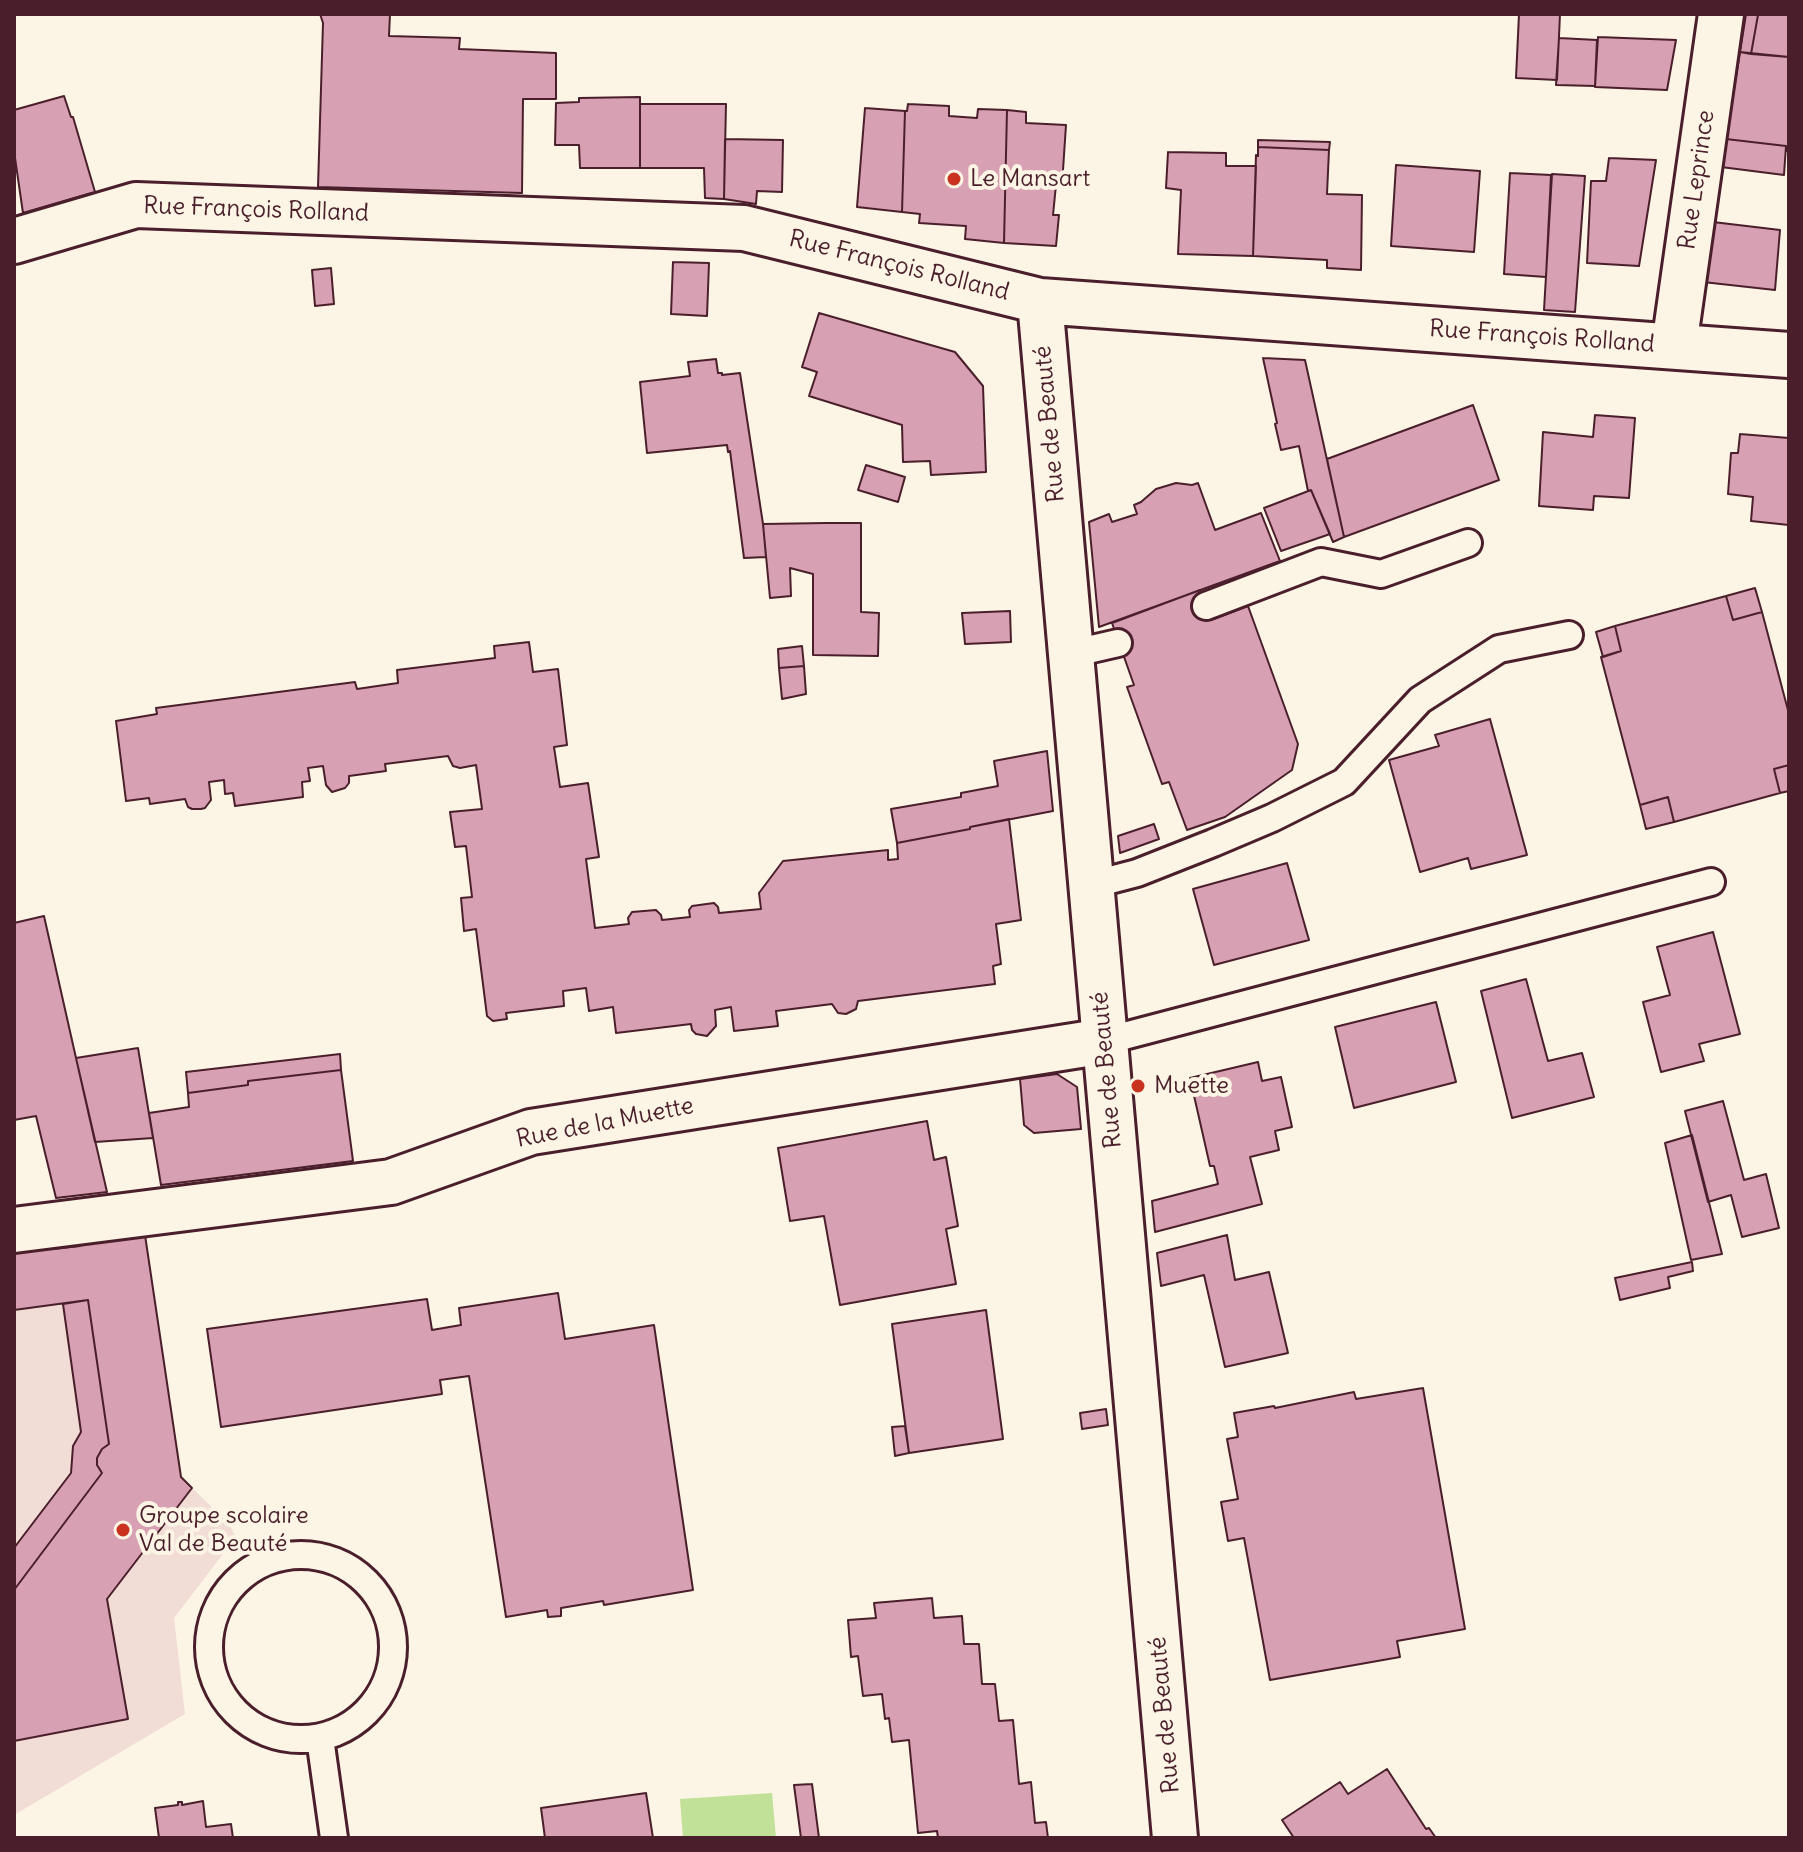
<!DOCTYPE html>
<html>
<head>
<meta charset="utf-8">
<style>
  body { margin:0 }
  #map { position:relative; width:1803px; height:1852px; overflow:hidden; background:#fcf5e5; font-family:Delius,sans-serif }
  canvas { display:block }
  .frame { position:absolute; inset:0; border:16px solid #4a1f2b; pointer-events:none }
</style>
</head>
<body>
<div id="map">
<canvas width="1803" height="1852"></canvas>
<div class="frame"></div>
</div>
<script>
const c = document.querySelector('canvas').getContext('2d');
c.lineJoin = 'round';
function fill(path, color) { c.fillStyle = color; c.fill(path, 'evenodd'); }
const shape = rows => new Path2D(rows.map(r => 'M' + r).join(''));
function stroke(path, color, width, dash) { c.strokeStyle = color; c.lineWidth = width; c.lineCap = dash ? 'butt' : 'round'; c.setLineDash(dash || []); c.stroke(path); }
function write(font, color, halo, rows, align = 'center') {
  c.font = font + ' Delius,sans-serif'; c.lineWidth = 8; c.setLineDash([]); c.textBaseline = 'middle'; c.strokeStyle = halo; c.fillStyle = color; for (const [text, x, y, turn = 0] of rows) {
    c.save(); c.translate(x, y); c.rotate((+turn || 0) * Math.PI / 180); c.textAlign = isNaN(turn) ? turn : align; if (halo) c.strokeText(text, 0, 0); c.fillText(text, 0, 0); c.restore();
  }
}
const built = shape([
  [145,1235,181,1477,229,1524,236,1537,174,1618,185,1714,14,1815,14,1251,44,1247,45,1249,53,1249,79,1246,80,1243]
]);
const green = shape([
  [772,1793,776,1838,683,1838,680,1799]
]);
const building = shape([
  [320,14,390,14,389,36,460,38,459,49,556,53,556,99,523,99,522,193,318,187,323,23,320,14],
  [1519,14,1560,14,1557,80,1516,78,1519,14],
  [1746,14,1758,15,1751,54,1740,52,1746,14],
  [1749,14,1789,14,1789,57,1751,54,1758,15,1749,14],
  [1598,37,1676,40,1667,90,1595,87,1598,37],
  [1559,38,1597,40,1595,86,1556,85,1559,38],
  [1740,52,1789,57,1789,151,1786,151,1786,146,1726,139,1740,52],
  [64,96,71,117,73,117,95,192,23,213,14,151,14,110,64,96],
  [640,97,640,168,580,168,579,145,555,145,556,103,579,102,579,98,640,97],
  [640,104,726,104,724,199,705,198,704,168,640,168,640,104],
  [908,104,949,106,949,116,977,118,978,109,1007,110,1004,243,965,239,966,226,919,223,920,214,902,212,905,111,907,111,908,104],
  [865,108,905,111,902,212,857,207,865,108],
  [1007,110,1026,112,1026,123,1066,125,1062,185,1056,185,1053,215,1059,215,1056,246,1004,243,1007,110],
  [725,139,783,140,782,192,757,191,756,204,724,199,725,139],
  [1726,139,1786,146,1784,175,1721,167,1726,139],
  [1258,140,1330,142,1329,150,1258,147,1258,140],
  [1258,147,1329,150,1327,194,1362,195,1361,270,1327,268,1327,260,1253,256,1256,155,1258,156,1258,147],
  [1168,152,1226,153,1226,166,1256,166,1253,256,1178,254,1181,190,1166,188,1168,152],
  [1609,158,1656,160,1639,266,1587,263,1591,181,1606,181,1609,158],
  [1396,165,1480,171,1474,252,1391,246,1396,165],
  [1510,173,1551,175,1546,277,1504,274,1510,173],
  [1552,174,1585,176,1575,312,1544,310,1552,174],
  [1713,222,1780,230,1775,290,1703,282,1713,222],
  [673,262,709,263,707,316,671,314,673,262],
  [331,268,334,304,315,306,312,270,331,268],
  [819,313,955,352,983,386,986,472,931,475,930,461,903,462,902,425,809,396,817,372,802,367,819,313],
  [1263,358,1305,360,1344,537,1333,542,1311,490,1308,491,1299,446,1281,450,1275,424,1277,423,1263,358],
  [716,359,718,373,722,373,722,375,740,373,763,524,766,557,744,558,730,451,728,452,727,445,647,453,640,382,690,376,688,362,716,359],
  [1473,405,1499,480,1344,537,1327,459,1473,405],
  [1595,415,1635,418,1629,498,1594,496,1593,510,1539,506,1543,432,1593,437,1595,415],
  [1740,434,1789,438,1789,525,1751,521,1753,497,1728,494,1731,453,1738,453,1740,434],
  [866,465,905,477,898,502,858,490,866,465],
  [1176,483,1192,485,1198,483,1215,530,1261,513,1280,561,1099,627,1089,522,1109,514,1112,522,1137,514,1134,505,1141,502,1156,489,1176,483],
  [1311,490,1330,534,1281,551,1264,508,1311,490],
  [826,523,861,523,861,612,879,613,878,656,813,655,813,574,790,568,791,596,770,598,763,524,826,523],
  [1755,588,1762,612,1733,620,1726,596,1755,588],
  [1200,590,1211,620,1248,606,1298,744,1292,770,1225,817,1187,830,1169,782,1162,784,1127,687,1134,685,1112,623,1200,590],
  [1726,596,1733,620,1762,612,1789,714,1789,765,1774,769,1780,793,1674,822,1668,797,1640,805,1601,657,1621,651,1615,626,1726,596],
  [1010,611,1011,642,965,644,962,613,1010,611],
  [1615,626,1621,651,1603,657,1596,632,1615,626],
  [529,642,533,672,558,669,567,745,554,747,560,787,588,783,599,857,586,859,595,928,629,924,628,918,632,912,656,910,661,915,662,920,690,917,689,910,692,906,714,903,718,907,719,913,761,909,759,893,783,861,888,850,888,860,898,859,897,843,970,829,970,827,1009,819,1021,920,996,924,1001,964,993,966,995,984,858,1001,856,1009,846,1014,838,1013,832,1004,776,1011,778,1026,734,1031,731,1007,715,1010,716,1026,707,1036,696,1034,692,1030,691,1024,616,1033,613,1007,589,1011,586,988,563,991,564,1006,506,1013,507,1019,493,1021,487,1016,476,929,464,931,461,898,472,897,466,846,455,847,450,812,482,809,476,765,460,768,453,766,448,756,385,764,386,771,349,776,349,783,345,788,332,792,326,785,323,766,308,768,310,781,302,782,303,797,235,806,233,793,225,794,224,780,209,782,211,800,205,808,201,809,192,809,188,807,185,799,150,804,149,798,126,801,116,721,157,714,156,708,355,682,357,689,398,683,397,670,495,658,494,646,529,642],
  [802,646,804,666,779,668,778,649,802,646],
  [804,666,806,694,782,699,779,668,804,666],
  [1490,719,1527,855,1471,869,1468,858,1420,872,1389,760,1439,746,1435,735,1490,719],
  [1047,751,1053,811,970,827,970,829,897,843,891,809,961,797,961,793,998,786,994,761,1047,751],
  [1789,765,1789,791,1780,793,1774,769,1789,765],
  [1668,797,1674,822,1646,829,1640,805,1668,797],
  [1154,824,1159,839,1120,853,1118,836,1154,824],
  [1287,863,1309,940,1214,965,1193,889,1287,863],
  [44,916,76,1058,107,1192,56,1198,36,1116,14,1120,14,923,44,916],
  [1713,932,1740,1034,1699,1044,1704,1061,1661,1072,1643,1002,1670,995,1657,947,1713,932],
  [1526,979,1548,1061,1582,1053,1594,1097,1512,1118,1481,991,1526,979],
  [1436,1002,1456,1082,1354,1108,1335,1027,1436,1002],
  [138,1048,153,1138,95,1142,76,1058,138,1048],
  [340,1054,341,1070,248,1081,248,1085,188,1093,186,1072,340,1054],
  [1258,1062,1262,1081,1281,1077,1292,1127,1275,1131,1279,1150,1250,1157,1262,1204,1155,1232,1152,1201,1218,1184,1214,1166,1210,1166,1190,1078,1258,1062],
  [341,1070,353,1161,161,1185,149,1113,189,1107,188,1093,248,1085,248,1081,341,1070],
  [1057,1074,1077,1087,1081,1129,1034,1133,1024,1125,1020,1079,1057,1074],
  [1723,1101,1744,1180,1766,1174,1779,1228,1742,1237,1731,1195,1708,1202,1685,1111,1723,1101],
  [927,1121,934,1160,946,1157,958,1226,946,1229,956,1284,840,1305,824,1216,790,1221,778,1148,927,1121],
  [1692,1135,1722,1254,1691,1260,1665,1143,1692,1135],
  [145,1235,181,1477,192,1488,107,1599,128,1719,14,1741,14,1590,102,1473,97,1465,97,1458,102,1449,109,1444,88,1300,14,1310,14,1251,44,1247,45,1249,52,1249,80,1246,80,1243,145,1235],
  [1227,1235,1235,1280,1269,1272,1288,1353,1225,1367,1204,1275,1161,1286,1157,1253,1227,1235],
  [1692,1262,1693,1271,1668,1277,1670,1288,1620,1300,1615,1278,1692,1262],
  [558,1293,565,1339,654,1325,693,1590,604,1605,603,1601,561,1608,561,1616,548,1617,547,1610,506,1617,469,1376,440,1380,442,1394,221,1427,207,1329,427,1299,432,1330,461,1325,459,1308,558,1293],
  [88,1300,109,1444,102,1449,97,1458,97,1465,102,1473,14,1590,14,1548,71,1473,73,1446,81,1432,63,1304,88,1300],
  [986,1310,1003,1439,909,1453,892,1324,986,1310],
  [1423,1388,1465,1629,1397,1641,1400,1657,1270,1680,1244,1538,1228,1541,1221,1502,1238,1499,1227,1439,1238,1437,1234,1413,1274,1406,1275,1408,1354,1392,1356,1399,1423,1388],
  [1106,1409,1108,1425,1082,1429,1080,1413,1106,1409],
  [905,1426,909,1453,895,1456,892,1427,905,1426],
  [932,1598,934,1618,962,1616,964,1644,979,1644,982,1684,995,1684,999,1721,1013,1720,1019,1784,1031,1782,1035,1823,1046,1822,1048,1838,938,1838,937,1831,918,1833,909,1740,892,1742,889,1718,885,1719,882,1694,863,1696,858,1656,851,1657,848,1620,876,1618,874,1603,932,1598],
  [1387,1769,1426,1829,1429,1828,1436,1838,1294,1838,1282,1820,1340,1782,1348,1794,1387,1769],
  [812,1784,819,1838,801,1838,794,1785,812,1784],
  [646,1793,653,1838,545,1838,541,1808,646,1793],
  [203,1801,206,1827,231,1824,233,1838,159,1838,155,1808,178,1805,178,1802,182,1802,182,1805,203,1801]
]);
const lane = shape([
  [1206,606,1321,562,1381,574,1468,543],
  [1070,654,1118,643],
  [1091,885,1137,873,1213,843,1272,818,1344,782,1420,700,1499,649,1569,635],
  [1105,1041,1711,882],
  '209 1647a92 92 0 1 1 184 0a92 92 0 1 1-184 0Z',
  [320,1738,334,1838]
]);
const street = shape([
  [14,241,136,205,744,228,1040,301,1789,355],
  [1040,301,1175,1838],
  [1674,346,1721,14],
  [14,1230,391,1182,531,1132,1105,1041]
]);
const markers = [
  [954,179,8,"#c8321e"],
  [1138,1086,8,"#c8321e"],
  [123,1530,8,"#c8321e"]
];
const poiNames = [
  ["Le Mansart",970,179],
  ["Muette",1154,1086],
  ["Groupe scolaire",139,1516],
  ["Val de Beauté",139,1544]
];
const streetNames = [
  ["Rue Leprince",1697,180,-82],
  ["Rue François Rolland",256,210,2],
  ["Rue François Rolland",899,266,14],
  ["Rue François Rolland",1542,337,4],
  ["Rue de Beauté",1050,424,-95],
  ["Rue de Beauté",1107,1070,-95],
  ["Rue de la Muette",605,1123,-11],
  ["Rue de Beauté",1165,1715,-95]
];
fill(built, '#f1dcd6');
fill(green, '#c1e098');
fill(building, '#d8a0b3');
stroke(building, '#4a1f2b', 2);
stroke(lane, '#4a1f2b', 32);
stroke(street, '#4a1f2b', 50);
stroke(lane, '#fcf5e5', 26);
stroke(street, '#fcf5e5', 44);
for (const [x, y, r, color] of markers) { const dot = new Path2D(); dot.arc(x, y, r, 0, 2 * Math.PI); c.fillStyle = color; c.fill(dot); stroke(dot, '#fcf5e5', 3); }
write('24px', '#4a1f2b', '#fcf5e5', poiNames, 'left');
write('24px', '#4a1f2b', '#fcf5e5', streetNames);
</script>
</body>
</html>
